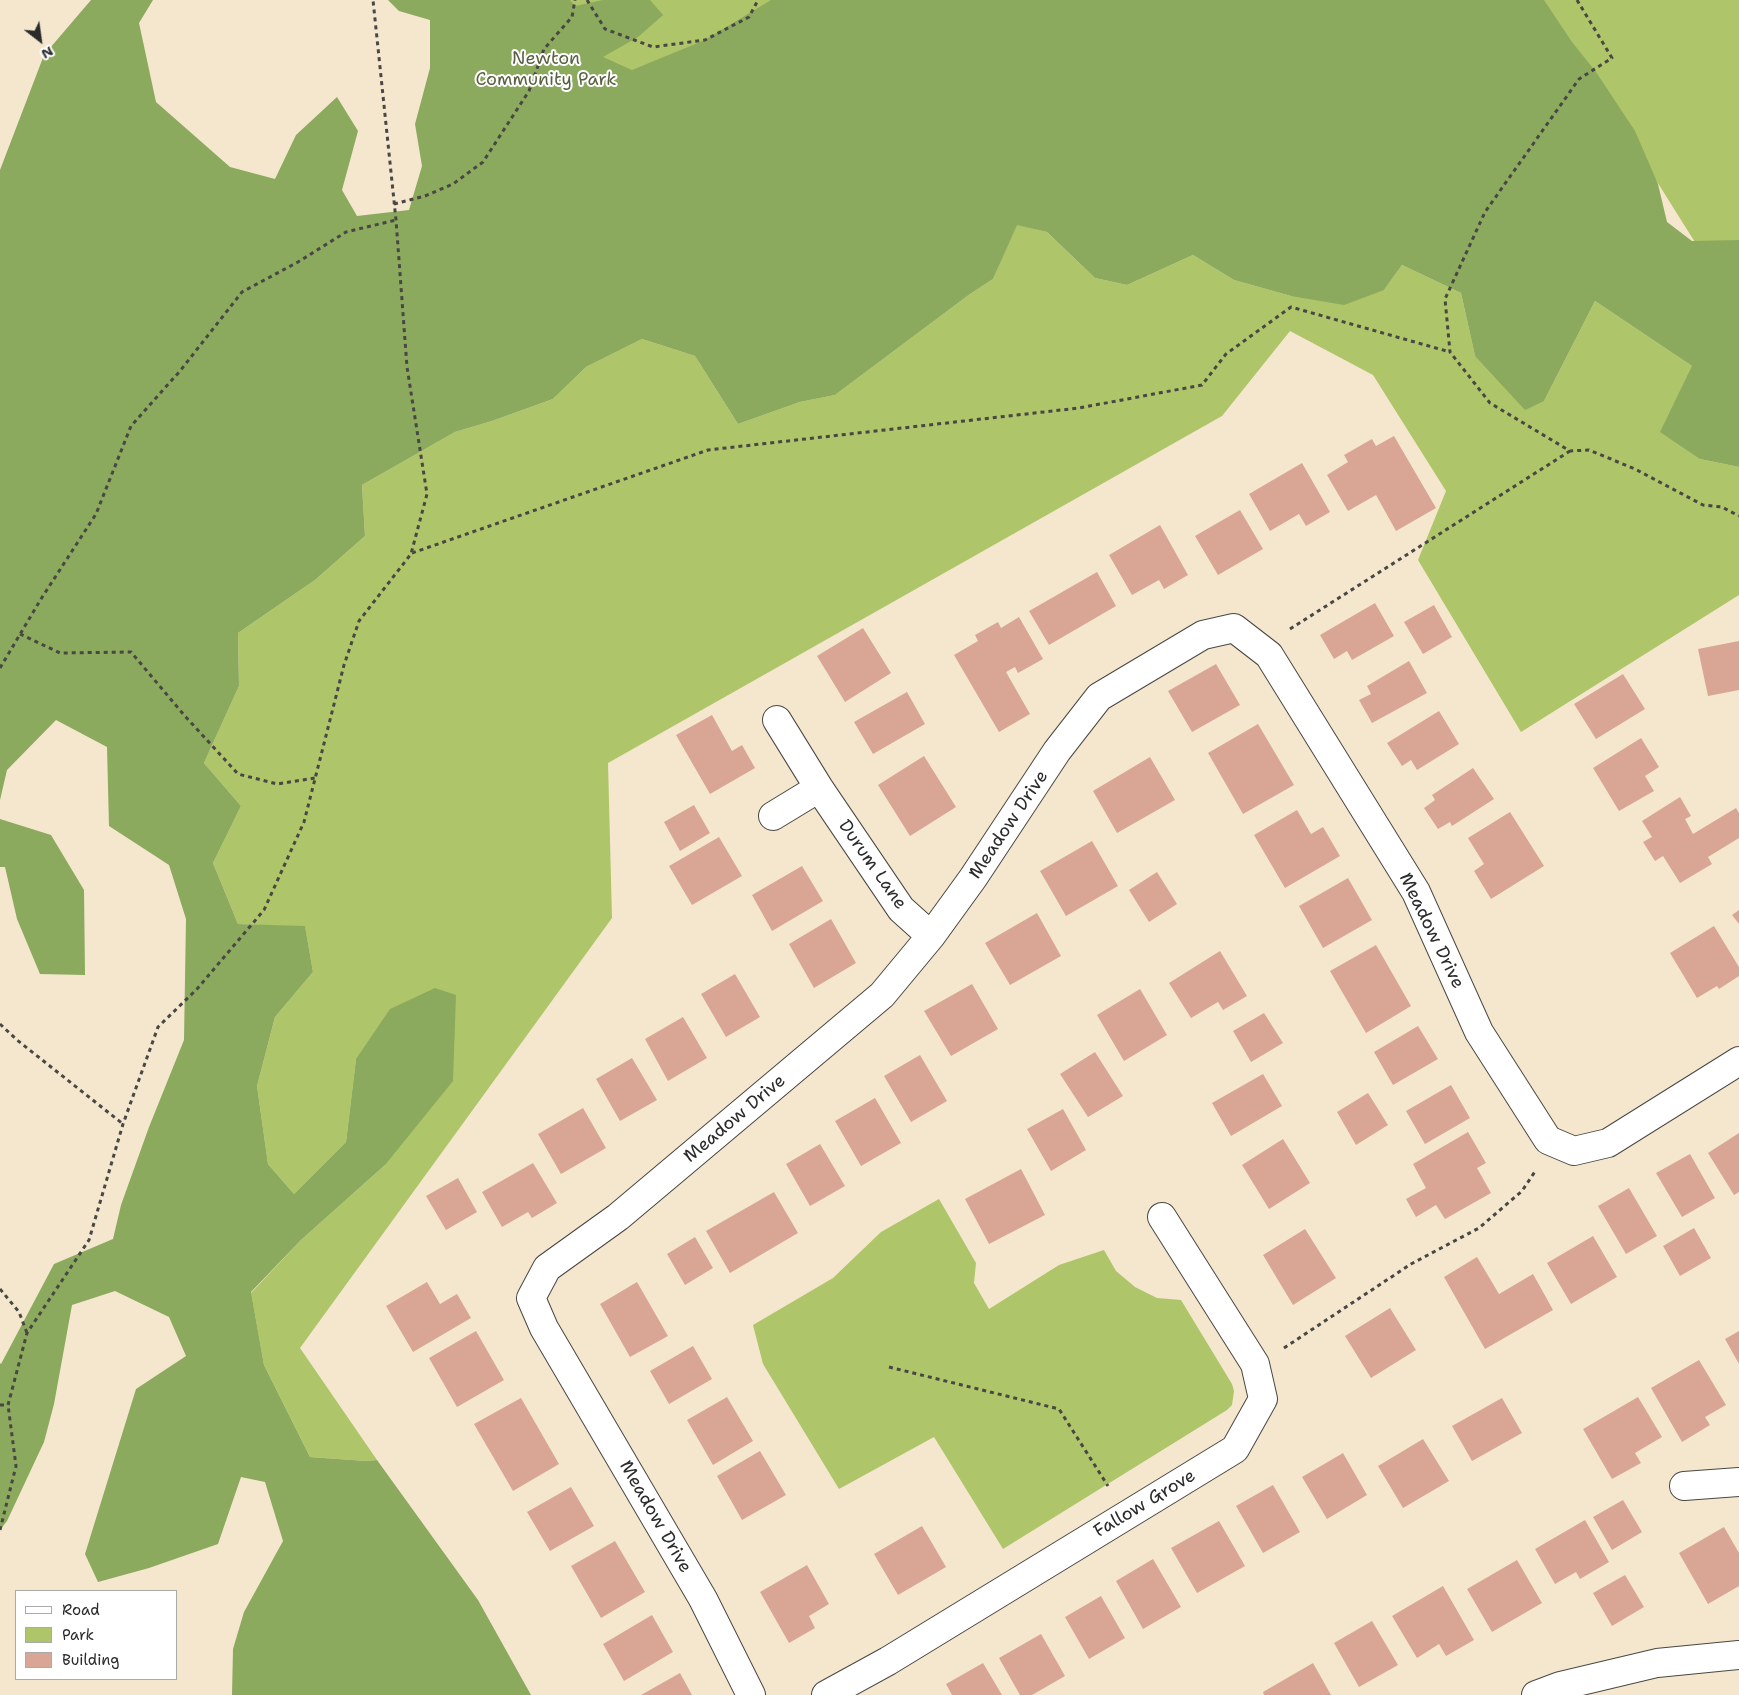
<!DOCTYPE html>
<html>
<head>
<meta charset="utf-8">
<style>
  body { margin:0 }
  #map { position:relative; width:1739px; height:1695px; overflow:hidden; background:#f4e7ce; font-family:"Shantell Sans",sans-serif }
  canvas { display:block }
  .legend { position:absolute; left:15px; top:1590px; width:162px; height:90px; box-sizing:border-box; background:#fff; border:1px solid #aaa; margin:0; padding:6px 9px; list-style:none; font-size:15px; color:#2b2b2b }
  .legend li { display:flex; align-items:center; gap:10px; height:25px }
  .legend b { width:25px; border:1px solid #aaa }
  .north { position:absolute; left:15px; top:15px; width:50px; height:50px; -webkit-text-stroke:4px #fff; paint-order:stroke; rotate:150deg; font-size:14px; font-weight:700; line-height:20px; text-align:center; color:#2b2b2b }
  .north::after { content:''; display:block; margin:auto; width:18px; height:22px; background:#2b2b2b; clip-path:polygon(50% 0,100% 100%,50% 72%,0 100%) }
</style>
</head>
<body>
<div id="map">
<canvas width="1739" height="1695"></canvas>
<ul class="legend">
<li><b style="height:6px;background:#fff"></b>Road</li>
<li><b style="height:14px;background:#afc569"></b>Park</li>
<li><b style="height:14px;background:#d9a695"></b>Building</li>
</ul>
<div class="north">N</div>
</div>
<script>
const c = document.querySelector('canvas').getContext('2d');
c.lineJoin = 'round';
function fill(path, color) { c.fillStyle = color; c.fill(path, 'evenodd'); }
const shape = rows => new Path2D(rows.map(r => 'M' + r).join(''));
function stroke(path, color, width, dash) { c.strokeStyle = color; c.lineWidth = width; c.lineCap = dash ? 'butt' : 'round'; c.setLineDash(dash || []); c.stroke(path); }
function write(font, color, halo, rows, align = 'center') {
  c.font = font + ' "Shantell Sans",sans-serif'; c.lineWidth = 4; c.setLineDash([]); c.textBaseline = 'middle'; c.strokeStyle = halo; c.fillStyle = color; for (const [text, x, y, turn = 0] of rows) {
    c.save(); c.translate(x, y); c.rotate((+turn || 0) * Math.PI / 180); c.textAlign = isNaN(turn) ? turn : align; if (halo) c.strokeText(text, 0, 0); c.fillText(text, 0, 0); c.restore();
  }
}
const green = shape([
  [488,0,815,0,514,166],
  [1543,0,1739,0,1739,306,1735,306],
  [1016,224,1047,232,1095,278,1127,285,1193,255,1234,280,1291,296,1384,290,1402,265,1461,293,1475,356,1544,401,1595,301,1692,366,1700,459,1739,467,1739,595,1521,732,1418,560,1446,491,1373,375,1290,331,1222,416,608,763,612,918,300,1348,377,1460,366,1461,310,1457,264,1365,251,1293,301,1240,385,1165,356,1059,346,1142,294,1194,268,1164,257,1086,275,1017,313,972,305,927,238,924,213,863,241,806,204,763,239,686,238,633,315,580,365,536,362,485,455,432,492,421,553,399,586,367,642,339,695,356,738,424,800,402,835,395,970,294,993,279],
  [939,1199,976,1263,974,1283,989,1309,1059,1265,1104,1250,1116,1271,1135,1287,1157,1298,1181,1300,1232,1384,1234,1391,1232,1405,1227,1410,1003,1549,934,1437,839,1489,763,1364,753,1325,833,1278,881,1232]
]);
const forest = shape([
  [91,0,153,0,139,23,156,102,230,167,275,179,296,135,337,97,358,131,342,190,357,216,409,210,422,166,415,124,430,68,430,20,399,11,388,0,570,0,575,6,603,0,650,0,663,15,638,37,603,57,632,70,705,40,771,0,1544,0,1572,42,1596,72,1635,131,1658,184,1667,222,1692,241,1739,240,1739,467,1700,459,1660,432,1692,366,1595,301,1544,401,1525,410,1475,356,1461,293,1402,265,1384,290,1344,305,1291,296,1234,280,1193,255,1127,285,1095,278,1047,232,1017,225,993,279,970,294,835,395,800,402,738,424,695,356,642,339,586,367,553,399,492,421,455,432,362,485,365,536,315,580,238,633,239,686,204,763,241,806,213,863,238,924,305,926,313,972,275,1017,257,1086,268,1164,294,1194,346,1142,356,1059,390,1009,435,988,456,995,453,1081,385,1165,301,1240,251,1292,264,1365,310,1457,366,1461,377,1460,478,1600,531,1695,232,1695,233,1649,244,1612,283,1541,265,1482,241,1477,218,1544,149,1568,98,1582,85,1554,136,1389,186,1356,169,1317,115,1291,72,1305,54,1404,44,1442,7,1521,0,1530,0,1363,1,1364,54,1264,113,1239,121,1205,149,1127,184,1040,186,919,169,865,109,826,107,747,56,720,7,770,0,800,0,170,44,55],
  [0,819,51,835,84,890,85,975,40,974,17,919,5,867,0,867]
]);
const building = shape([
  [1394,436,1436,508,1396,531,1376,495,1348,511,1327,475,1348,462,1344,455,1372,439,1376,446],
  [1302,463,1330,512,1306,526,1299,514,1270,531,1249,494],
  [1240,510,1263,549,1218,575,1195,536],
  [1160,525,1188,575,1164,589,1159,580,1132,595,1109,555],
  [1097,572,1116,606,1049,645,1029,611],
  [1375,603,1394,636,1352,660,1347,651,1334,659,1320,635],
  [1434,605,1452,637,1423,654,1404,622],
  [1019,617,1043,659,1018,673,1015,667,1006,672,1030,714,999,732,954,655,978,641,975,635,998,622,1001,628],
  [863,628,891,673,845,702,817,656],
  [1739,641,1739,690,1708,696,1698,649],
  [1409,661,1427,693,1372,723,1359,700,1371,694,1367,686],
  [1216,664,1240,705,1192,732,1168,691],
  [1623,674,1645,709,1596,739,1574,704],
  [907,692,925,724,873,754,854,722],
  [1439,711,1459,744,1417,770,1411,760,1402,766,1387,743],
  [712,715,732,751,742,745,755,768,710,794,676,735],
  [1258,724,1294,785,1243,814,1208,753],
  [1641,738,1659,767,1645,776,1654,791,1619,811,1593,768],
  [924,756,956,807,910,836,878,785],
  [1150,757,1175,800,1117,833,1093,791],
  [1473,768,1494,799,1452,826,1450,822,1438,829,1424,808,1435,800,1432,795],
  [1680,797,1691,816,1685,819,1693,834,1736,808,1739,813,1739,838,1708,857,1712,864,1680,883,1663,856,1655,861,1643,842,1652,837,1642,821],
  [694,805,710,833,680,851,664,822],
  [1297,810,1311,834,1323,827,1340,856,1285,888,1254,835],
  [1510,812,1544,866,1491,899,1474,871,1484,864,1468,838],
  [719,837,742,876,692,905,669,866],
  [1092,841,1118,886,1066,916,1040,871],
  [802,866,823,901,772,931,752,895],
  [1157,872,1177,904,1149,922,1129,890],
  [1348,878,1372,920,1323,948,1299,906],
  [1739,910,1739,924,1732,915],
  [1037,913,1061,956,1010,985,985,943],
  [831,919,856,963,814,988,789,944],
  [1714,926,1739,967,1739,976,1719,989,1717,986,1697,998,1670,953],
  [1376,945,1411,1006,1366,1033,1330,971],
  [1220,951,1247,996,1223,1010,1218,1002,1191,1018,1169,983],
  [735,974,760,1017,726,1037,701,994],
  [972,984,998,1029,951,1056,924,1011],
  [1140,989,1167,1035,1124,1061,1097,1015],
  [1264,1013,1283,1043,1251,1062,1233,1031],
  [683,1017,707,1058,668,1081,645,1039],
  [1418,1026,1438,1059,1393,1085,1374,1052],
  [1095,1052,1123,1096,1088,1117,1060,1074],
  [920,1055,947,1101,911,1122,884,1076],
  [632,1058,657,1100,620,1121,596,1079],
  [1263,1074,1282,1106,1231,1136,1212,1103],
  [1451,1085,1470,1118,1425,1144,1406,1111],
  [1368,1093,1388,1125,1356,1145,1337,1112],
  [875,1098,901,1143,861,1166,835,1121],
  [583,1108,606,1148,561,1174,538,1134],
  [1063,1109,1086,1150,1051,1171,1027,1129],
  [1468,1132,1486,1163,1477,1168,1491,1193,1445,1219,1436,1205,1416,1217,1406,1199,1426,1188,1413,1164],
  [1739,1133,1739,1192,1734,1195,1708,1153],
  [1283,1139,1310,1183,1269,1209,1242,1165],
  [820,1144,845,1186,810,1206,786,1164],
  [1690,1154,1715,1198,1682,1217,1656,1173],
  [533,1163,557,1203,532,1218,528,1212,502,1227,482,1192],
  [1021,1169,1045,1215,989,1244,965,1199],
  [458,1178,477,1212,446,1230,426,1196],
  [1629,1188,1657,1236,1626,1254,1598,1206],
  [774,1192,798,1233,730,1273,706,1231],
  [1694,1228,1711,1258,1680,1276,1663,1246],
  [1305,1229,1336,1278,1293,1305,1263,1255],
  [1593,1236,1617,1277,1571,1304,1547,1263],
  [695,1237,713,1268,685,1285,667,1254],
  [1477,1257,1499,1294,1533,1274,1553,1310,1485,1349,1444,1277],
  [427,1282,440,1304,457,1294,471,1318,413,1352,386,1306],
  [637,1282,668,1336,630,1357,600,1304],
  [1390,1308,1416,1350,1371,1378,1345,1336],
  [476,1331,504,1380,457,1407,429,1358],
  [1739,1331,1739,1364,1725,1339],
  [693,1346,712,1379,669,1404,650,1371],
  [1699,1360,1726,1405,1705,1417,1710,1425,1682,1442,1651,1388],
  [727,1397,753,1441,713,1465,687,1420],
  [1638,1397,1662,1437,1635,1453,1641,1463,1612,1479,1583,1429],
  [521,1398,559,1464,513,1491,474,1424],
  [1502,1398,1522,1433,1472,1461,1452,1426],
  [1423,1439,1449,1481,1403,1508,1378,1466],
  [760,1451,786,1495,742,1520,717,1476],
  [1343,1453,1367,1495,1327,1519,1302,1477],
  [1273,1485,1300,1532,1263,1553,1236,1506],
  [571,1487,594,1526,550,1551,527,1512],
  [1623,1500,1642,1532,1612,1550,1593,1517],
  [1585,1520,1609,1562,1580,1579,1576,1572,1555,1584,1535,1549],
  [1219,1521,1245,1566,1197,1593,1171,1548],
  [922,1526,946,1567,898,1595,874,1554],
  [1724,1527,1739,1553,1739,1586,1708,1604,1679,1553],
  [615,1541,645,1592,601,1618,571,1566],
  [1153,1559,1181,1607,1143,1629,1116,1581],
  [1517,1560,1542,1603,1492,1632,1467,1589],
  [807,1565,829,1604,809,1616,815,1628,789,1643,760,1592],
  [1625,1575,1644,1607,1612,1626,1593,1593],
  [1443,1586,1474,1640,1446,1656,1439,1644,1417,1658,1392,1616],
  [1101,1596,1125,1638,1089,1659,1065,1617],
  [652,1615,673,1652,624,1681,603,1644],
  [1372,1621,1398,1665,1359,1687,1334,1643],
  [1041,1634,1065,1676,1032,1695,1020,1695,999,1658],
  [983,1663,1002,1695,952,1695,946,1684],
  [1313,1663,1331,1695,1264,1695,1263,1692],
  [680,1673,692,1695,641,1695]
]);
const path = shape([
  [587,0,605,29,653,47,705,40,749,17,758,0],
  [1577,0,1612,58,1579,79,1485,212,1445,299,1450,352,1490,403,1570,451,1589,450,1635,469,1703,505,1722,507,1739,516],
  [394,204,425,196,453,184,483,162,529,91,544,49,572,17,575,0],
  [412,553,708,450,1079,408,1202,385,1226,354,1291,307,1450,352],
  [1290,629,1570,451],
  [20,634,60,653,131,652,184,715,238,774,277,784,315,778],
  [0,668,41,599,96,514,131,426,180,371,242,292,298,262,346,232,396,220],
  [0,1024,17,1040,123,1124],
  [0,1289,19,1312,27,1333],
  [1284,1348,1411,1264,1479,1228,1522,1191,1536,1170],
  [889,1367,1059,1409,1108,1486],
  [0,1405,8,1405,27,1333,89,1240,123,1124,158,1027,197,989,264,910,304,822,344,665,359,621,411,554,427,494,407,367,396,220,373,0],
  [0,1530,16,1466,8,1405]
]);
const street = shape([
  [777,720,819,788,901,909,931,936],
  [773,816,819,788],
  [1684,1486,1739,1482],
  [751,1695,703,1599,544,1328,531,1298,547,1268,618,1217,882,995,931,936,973,878,1057,751,1099,697,1203,635,1234,628,1269,655,1416,892,1479,1032,1548,1140,1574,1151,1608,1143,1739,1061],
  [826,1695,888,1661,1235,1449,1263,1399,1255,1364,1162,1217],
  [1536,1695,1560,1686,1657,1663,1739,1655]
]);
const parkNames = [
  ["Newton",546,59],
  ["Community Park",546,80]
];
const streetNames = [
  ["Meadow Drive",1009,825,-56],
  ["Durum Lane",872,865,55],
  ["Meadow Drive",1431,931,64],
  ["Meadow Drive",735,1119,-40],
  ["Fallow Grove",1145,1504,-31],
  ["Meadow Drive",655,1517,60]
];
fill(green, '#afc569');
fill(forest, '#8baa5d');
fill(building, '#d9a695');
stroke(street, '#494743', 30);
stroke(path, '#494743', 3, [4, 4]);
stroke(street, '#fff', 28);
write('18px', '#596141', '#fff', parkNames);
write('18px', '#2b2b2b', '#fff', streetNames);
</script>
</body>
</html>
